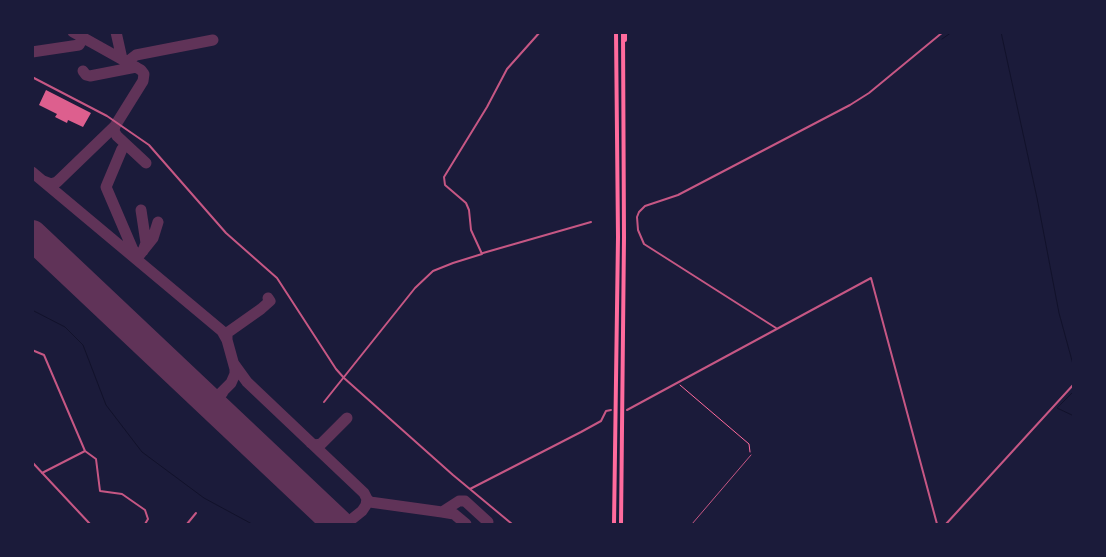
<!DOCTYPE html>
<html>
<head>
<meta charset="utf-8">
<style>
  body { margin:0 }
  #map { position:relative; width:1106px; height:557px; overflow:hidden; background:#1b1b3a; font-family:Cabin,sans-serif }
  canvas { display:block }
  .frame { position:absolute; inset:0; border:34px solid #1b1b3a; pointer-events:none }
</style>
</head>
<body>
<div id="map">
<canvas width="1106" height="557"></canvas>
<div class="frame"></div>
</div>
<script>
const c = document.querySelector('canvas').getContext('2d');
c.lineJoin = 'round';
const shape = rows => new Path2D(rows.map(r => 'M' + r).join(''));
function stroke(path, color, width, dash) { c.strokeStyle = color; c.lineWidth = width; c.lineCap = dash ? 'butt' : 'round'; c.setLineDash(dash || []); c.stroke(path); }
function fill(path, color) { c.fillStyle = color; c.fill(path, 'evenodd'); }
const stream = shape([
  [935,32,936,33],
  [1001,32,1037,198,1059,313,1074,368],
  [942,39,952,32],
  [32,310,65,327,83,345,106,405,142,452,204,498,252,524],
  [1074,391,1057,408,1074,416]
]);
const taxiway = shape([
  [116,32,122,59],
  [32,52,79,45,83,38],
  [127,62,136,55,213,40],
  [83,71,86,75,90,76,136,67],
  [115,126,114,131,117,136,146,163],
  [122,149,106,187,133,250,137,254],
  [32,172,222,331,227,340,235,369,235,374,231,383,219,395,210,398,203,395,189,383],
  [43,181,51,184,57,182,115,126,143,81,144,74,141,70,73,32],
  [141,210,146,243,143,251],
  [137,258,153,238,158,222],
  [227,340,227,333,261,309,270,301,268,298],
  [234,364,247,382,364,493,367,499,366,505,362,511,352,519,345,521,335,519,322,509],
  [223,415,218,402,220,396,223,392],
  [311,443,315,445,321,444,347,418],
  [367,499,370,502,442,512,459,501,465,501,488,522],
  [442,512,454,514,466,524]
]);
const runway = shape([
  [32,235,338,524]
]);
const building = shape([
  [46,90,91,113,83,127,68,120,67,123,55,117,57,114,39,105]
]);
const path = shape([
  [680,385,749,444,750,452]
]);
const service = shape([
  [692,524,751,455]
]);
const minor = shape([
  [32,77,107,116,149,145,226,233,277,278,336,369,344,378,453,475,512,524],
  [483,253,591,222],
  [776,328,644,244,638,230,637,217,639,212,645,206,678,195,850,105,869,93,943,32],
  [32,350,44,355,85,451,42,473],
  [324,402,415,288,433,271,453,263,482,254,471,230,469,210,466,203,445,185,444,177,487,107,507,69,540,32],
  [627,410,871,278,937,524],
  [85,451,96,459,100,491,122,494,145,510,148,519,145,524],
  [32,462,90,524],
  [470,489,581,432,601,421,606,411,611,410],
  [187,524,196,513],
  [946,524,1074,384]
]);
const motorway = shape([
  [625,40,625,32],
  [614,524,618,237,616,32],
  [621,524,624,237,623,32]
]);
stroke(stream, '#12122b', 1);
stroke(taxiway, '#603358', 11);
stroke(runway, '#603358', 30);
fill(building, '#dd5f8e');
stroke(path, '#ff6b9d', 1);
stroke(service, '#c65784', 1);
stroke(minor, '#c65784', 2);
stroke(motorway, '#ff6b9d', 4);
</script>
</body>
</html>
